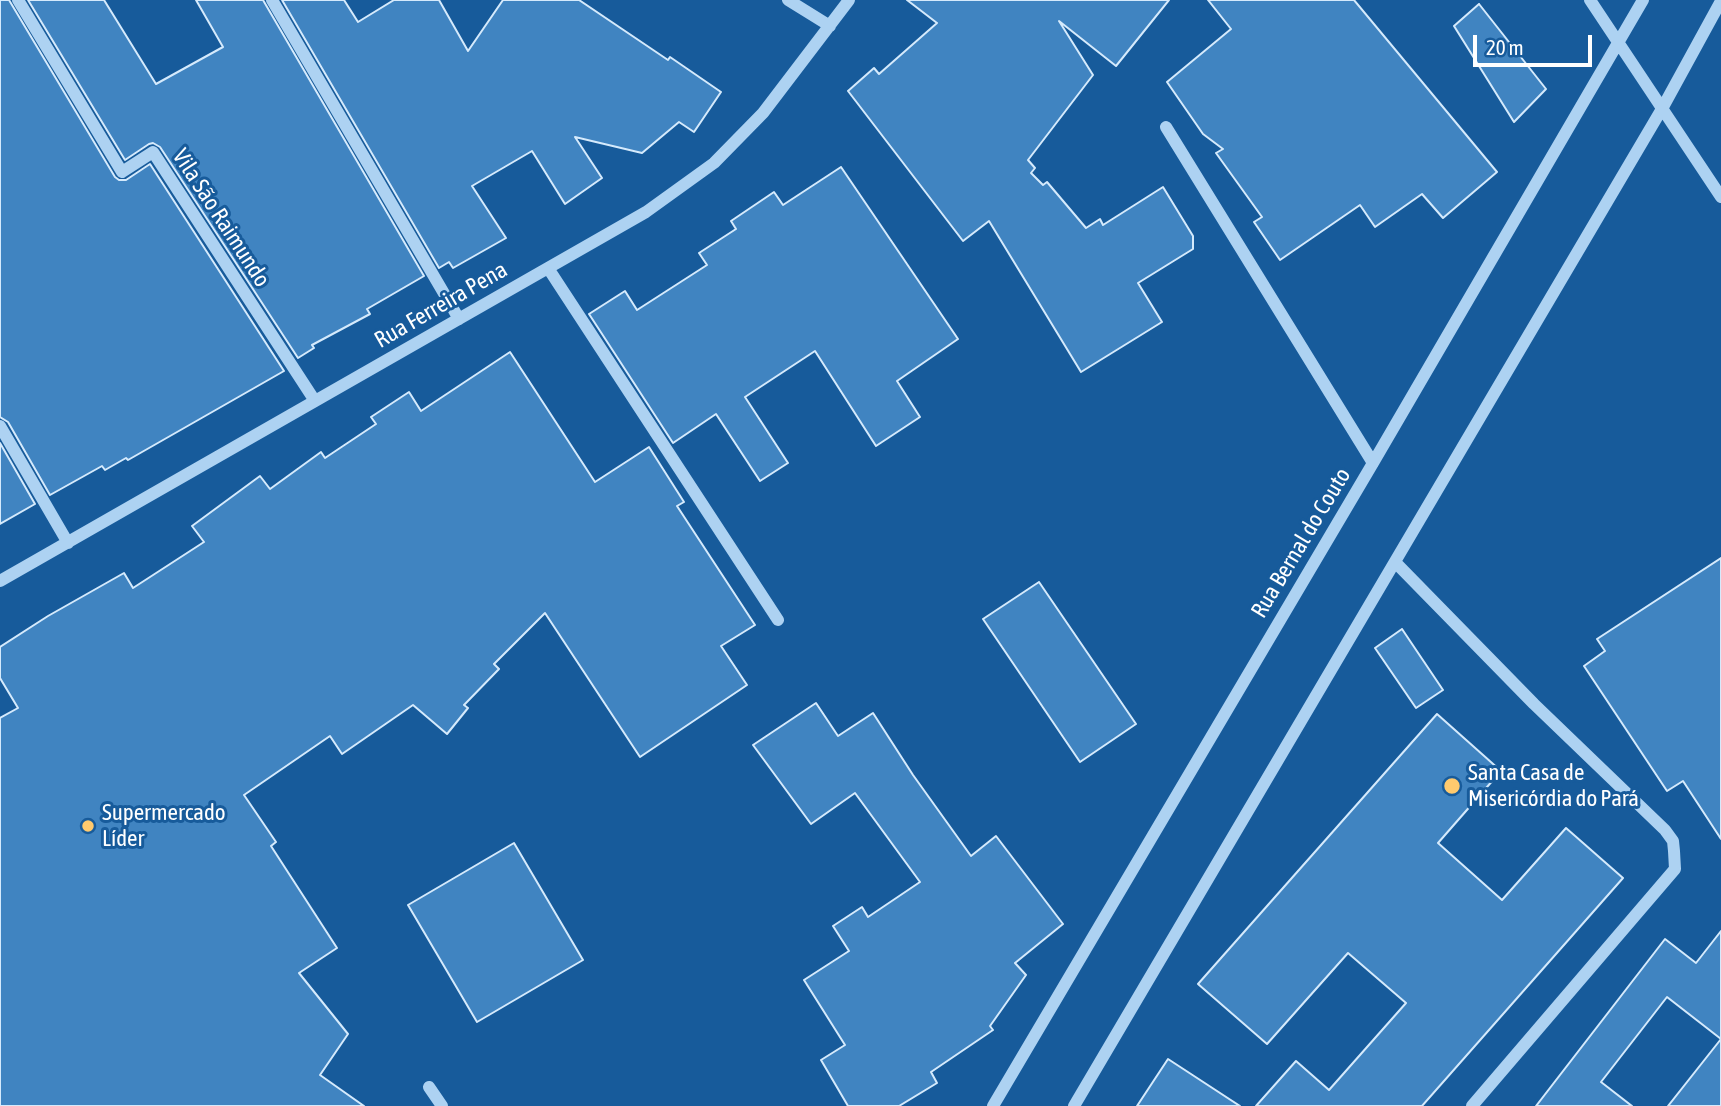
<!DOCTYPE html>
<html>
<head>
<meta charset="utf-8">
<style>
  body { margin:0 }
  #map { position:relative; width:1721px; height:1106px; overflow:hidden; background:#175b9b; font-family:"Asap Condensed",sans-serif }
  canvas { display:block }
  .scale { position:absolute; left:1473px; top:35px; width:119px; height:32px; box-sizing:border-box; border:4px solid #fff; border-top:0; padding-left:9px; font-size:21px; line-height:24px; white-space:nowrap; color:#fff; -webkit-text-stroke:5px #175b9b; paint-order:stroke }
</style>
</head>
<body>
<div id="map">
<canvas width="1721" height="1106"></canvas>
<div class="scale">20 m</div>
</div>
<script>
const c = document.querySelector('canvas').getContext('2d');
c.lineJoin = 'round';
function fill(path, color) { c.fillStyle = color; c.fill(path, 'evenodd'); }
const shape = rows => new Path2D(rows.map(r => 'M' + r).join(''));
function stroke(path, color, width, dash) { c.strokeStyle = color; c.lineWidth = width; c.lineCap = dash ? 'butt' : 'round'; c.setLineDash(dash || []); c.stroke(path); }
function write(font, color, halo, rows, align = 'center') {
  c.font = font + ' "Asap Condensed",sans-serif'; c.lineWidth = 6; c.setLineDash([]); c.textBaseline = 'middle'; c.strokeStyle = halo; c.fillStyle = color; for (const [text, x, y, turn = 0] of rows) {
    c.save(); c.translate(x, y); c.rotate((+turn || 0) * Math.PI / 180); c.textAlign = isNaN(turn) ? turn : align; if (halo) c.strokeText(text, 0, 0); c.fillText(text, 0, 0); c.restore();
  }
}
const building = shape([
  [0,0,9,0,115,177,119,180,126,180,150,164,284,371,128,460,126,458,105,470,102,466,50,495,8,422,0,417,0,0],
  [28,0,104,0,156,84,223,47,196,0,263,0,424,276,367,309,370,314,312,345,314,348,298,358,160,147,153,143,149,144,125,160,28,0],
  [282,0,344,0,358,22,394,0,439,0,468,51,503,0,579,0,668,60,670,57,721,92,694,132,679,122,642,153,575,137,602,178,565,204,532,151,472,186,506,238,453,268,449,262,439,268,282,0],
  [907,0,1169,0,1116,66,1059,21,1093,75,1028,160,1035,168,1031,173,1043,185,1047,182,1086,228,1100,219,1103,225,1163,187,1193,236,1193,249,1138,283,1162,322,1081,372,989,221,963,241,848,91,874,68,879,74,937,23,907,0],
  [1208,0,1354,0,1497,172,1443,218,1422,194,1375,227,1360,205,1280,260,1254,222,1262,217,1216,153,1223,149,1203,134,1167,82,1231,29,1208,0],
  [1479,4,1546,89,1514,122,1454,26,1479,4],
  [841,167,958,339,897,381,920,417,876,446,815,351,745,397,788,463,760,481,716,414,673,443,589,314,625,291,637,310,707,265,699,253,736,229,731,221,774,192,783,205,841,167],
  [510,352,595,482,649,447,684,502,677,506,755,625,721,646,747,685,640,757,545,613,494,664,499,669,464,705,468,708,447,734,413,705,342,754,330,736,244,795,276,842,271,846,337,948,299,973,348,1034,320,1075,364,1106,0,1106,0,718,18,708,0,678,0,647,48,616,124,573,133,588,204,542,192,526,260,476,270,489,321,452,325,458,376,424,371,417,409,392,421,411,510,352],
  [0,443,35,504,0,524,0,443],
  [1721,558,1721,839,1683,781,1667,791,1584,666,1605,651,1597,639,1721,558],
  [1039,582,1136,724,1080,762,983,619,1039,582],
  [1402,629,1443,690,1416,708,1375,648,1402,629],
  [816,703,838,736,873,713,913,775,971,856,996,836,1063,924,1015,963,1026,975,990,1026,993,1030,931,1072,937,1083,899,1106,848,1106,821,1060,845,1045,804,980,849,951,833,926,862,907,868,917,920,882,855,793,811,824,753,745,816,703],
  [1437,714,1501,771,1438,843,1502,900,1566,828,1623,878,1422,1106,1256,1106,1296,1061,1329,1090,1406,1003,1348,953,1267,1044,1198,984,1437,714],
  [514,843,583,960,477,1022,408,905,514,843],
  [1721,931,1721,1106,1668,1106,1721,1039,1667,997,1601,1082,1632,1106,1536,1106,1665,939,1696,963,1721,931],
  [1168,1059,1240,1106,1137,1106,1168,1059]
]);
const minor = shape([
  [18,0,122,172,153,152,315,401],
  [272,0,459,319],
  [788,0,830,26],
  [1590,0,1721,197],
  [1166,127,1373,463],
  [548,268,778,620],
  [0,426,68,543],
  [1395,562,1534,704,1665,830,1673,841,1674,851,1675,869,1472,1106],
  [0,581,646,212,714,163,763,113,849,0],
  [429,1087,442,1106],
  [993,1106,1373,463,1643,0],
  [1074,1106,1663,107,1721,1]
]);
const markers = [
  [1452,786,9,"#ffca6e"],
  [88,826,7,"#ffca6e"]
];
const streetNames = [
  ["Vila São Raimundo",221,218,57],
  ["Rua Ferreira Pena",441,305,-30],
  ["Rua Bernal do Couto",1301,543,-59]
];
const poiNames = [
  ["Santa Casa de",1468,773],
  ["Misericórdia do Pará",1468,799],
  ["Supermercado",102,813],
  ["Líder",102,839]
];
fill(building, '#4084c1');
stroke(building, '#d5eafc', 2);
stroke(minor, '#add2f2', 12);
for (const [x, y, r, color] of markers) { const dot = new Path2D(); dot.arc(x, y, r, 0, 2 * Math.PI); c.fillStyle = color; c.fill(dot); stroke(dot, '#175b9b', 2.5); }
write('23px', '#fff', '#175b9b', streetNames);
write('23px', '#fff', '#175b9b', poiNames, 'left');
</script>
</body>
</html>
